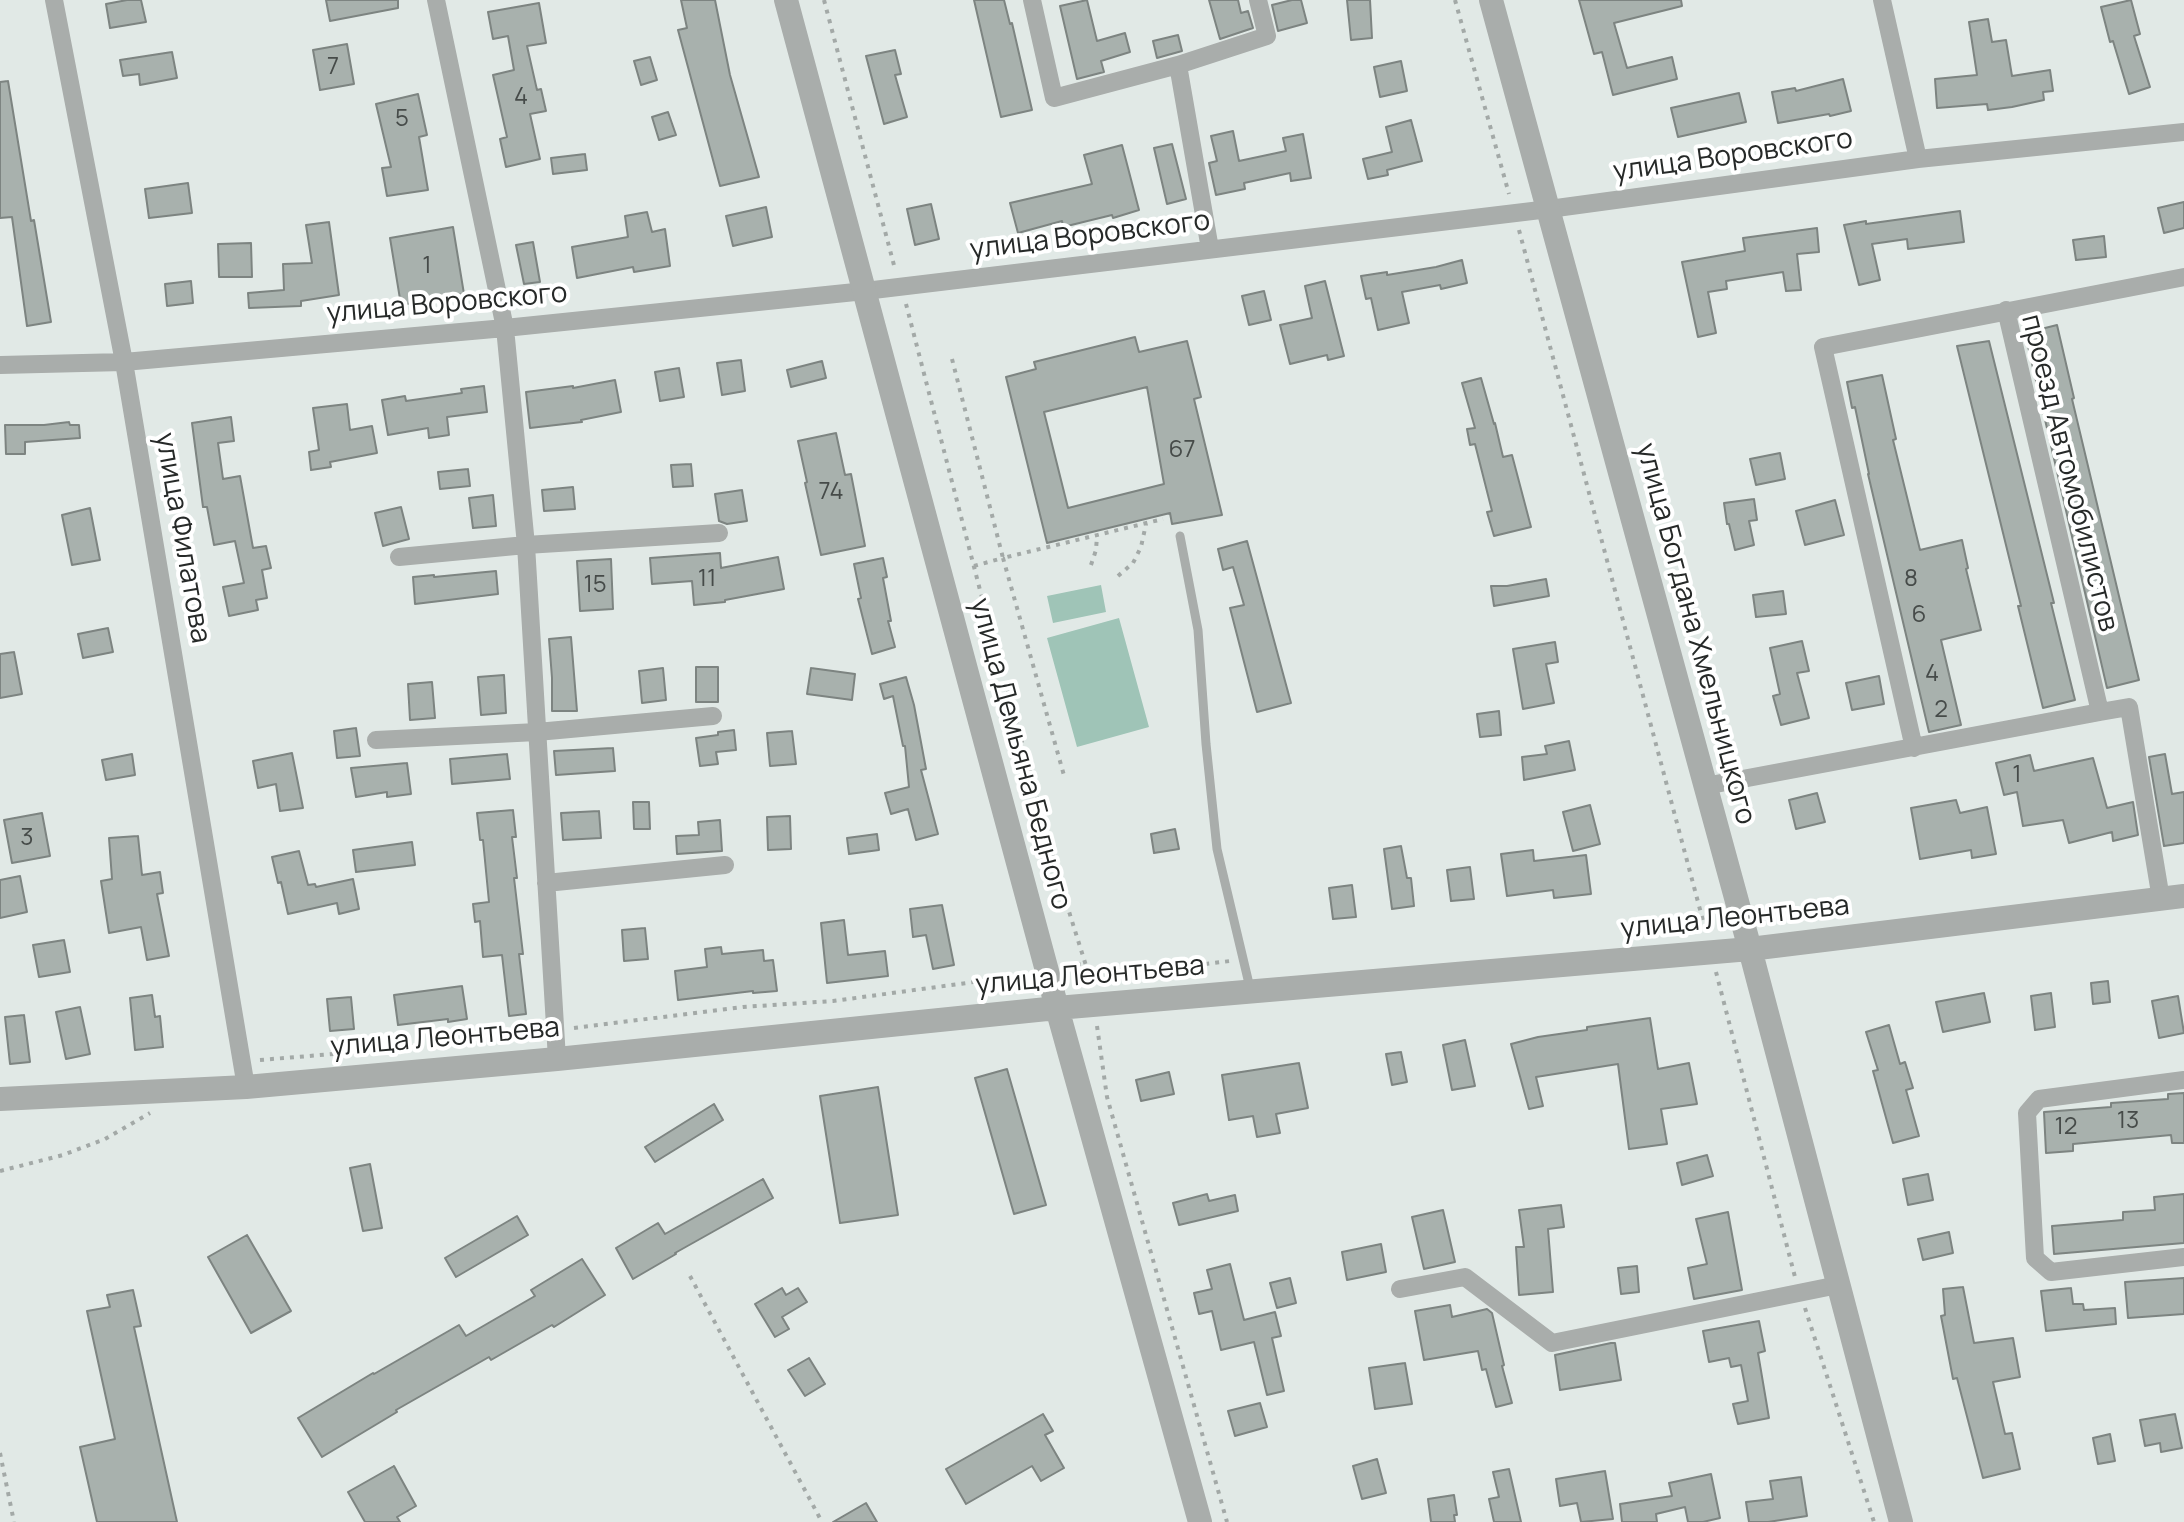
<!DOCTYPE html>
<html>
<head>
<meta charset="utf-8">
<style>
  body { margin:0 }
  canvas { display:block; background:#e1e9e6 }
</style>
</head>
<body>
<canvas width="2184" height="1522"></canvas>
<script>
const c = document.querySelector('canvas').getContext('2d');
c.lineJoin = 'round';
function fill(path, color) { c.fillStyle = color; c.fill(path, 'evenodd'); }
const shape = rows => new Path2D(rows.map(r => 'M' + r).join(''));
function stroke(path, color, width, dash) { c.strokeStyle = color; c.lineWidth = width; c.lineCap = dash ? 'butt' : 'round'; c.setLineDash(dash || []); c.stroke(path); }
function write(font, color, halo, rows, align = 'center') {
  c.font = font + ' Manrope,sans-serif'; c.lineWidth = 8; c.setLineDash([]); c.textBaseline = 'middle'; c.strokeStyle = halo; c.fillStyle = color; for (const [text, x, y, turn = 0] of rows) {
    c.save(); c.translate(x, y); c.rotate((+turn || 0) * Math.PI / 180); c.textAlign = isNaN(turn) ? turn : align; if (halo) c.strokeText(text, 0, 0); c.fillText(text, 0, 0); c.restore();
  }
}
const green = shape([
  [1101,585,1106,612,1053,623,1047,596],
  [1119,618,1149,727,1077,747,1047,638]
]);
const building = shape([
  [127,0,141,0,146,22,110,28,106,4,127,0],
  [326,0,398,0,398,8,330,21,326,0],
  [681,0,715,0,730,75,759,177,720,186,678,30,687,28,681,0],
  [974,0,1004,0,1010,24,1012,23,1032,110,1001,117,974,0],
  [1087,0,1097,41,1125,33,1130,52,1101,61,1104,72,1077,79,1060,6,1087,0],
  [1209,0,1238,0,1241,13,1248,11,1253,28,1220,39,1209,0],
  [1292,0,1301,0,1307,23,1278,31,1272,5,1292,0],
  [1347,0,1370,0,1372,38,1351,40,1347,0],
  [1579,0,1681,0,1682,6,1614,23,1627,68,1672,57,1677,79,1613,95,1602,52,1594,54,1579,0],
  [2131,0,2140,34,2134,36,2150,87,2129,94,2113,41,2110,42,2101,7,2131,0],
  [539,3,546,43,527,46,537,90,541,89,546,111,530,114,540,159,506,167,500,139,507,137,493,75,514,70,508,36,493,39,488,12,539,3],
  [1988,19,1992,42,2006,40,2012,76,2050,70,2053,91,2043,92,2044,100,2012,107,1988,110,1987,104,1937,108,1935,79,1977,75,1969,22,1988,19],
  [1178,35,1182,51,1157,58,1153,41,1178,35],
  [347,44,354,84,320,90,313,50,347,44],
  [895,50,901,74,895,75,907,117,884,124,866,56,895,50],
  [172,52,177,78,140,85,139,74,123,76,120,60,172,52],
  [650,57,657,80,641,85,634,61,650,57],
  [1401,61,1407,91,1380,97,1374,67,1401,61],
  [1843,79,1851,111,1830,116,1829,114,1778,123,1772,92,1795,88,1796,91,1843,79],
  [8,81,31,221,34,220,51,322,27,326,12,217,0,218,0,82,8,81],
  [1739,93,1746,122,1678,137,1671,108,1739,93],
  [418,94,427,135,419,137,428,190,387,196,382,168,391,167,376,104,418,94],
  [668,112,676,135,659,140,652,117,668,112],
  [1411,120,1422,161,1387,170,1388,175,1368,179,1363,159,1392,152,1386,127,1411,120],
  [1233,131,1239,161,1286,151,1283,138,1303,134,1311,178,1291,181,1290,173,1244,183,1245,189,1216,195,1209,163,1217,161,1211,136,1233,131],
  [1172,144,1186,199,1167,204,1154,148,1172,144],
  [1122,145,1139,210,1113,218,1112,215,1063,227,1062,221,1018,233,1010,203,1092,184,1084,155,1122,145],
  [585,154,587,170,553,174,551,158,585,154],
  [188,183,192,213,149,218,145,189,188,183],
  [2184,202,2184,228,2164,233,2158,208,2184,202],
  [931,204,939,239,915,245,907,209,931,204],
  [766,207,772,237,733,246,726,216,766,207],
  [1960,211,1964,242,1908,249,1907,239,1872,244,1880,280,1859,285,1844,225,1866,221,1866,224,1960,211],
  [647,212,652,232,665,229,670,266,634,272,633,267,577,278,572,247,628,237,625,216,647,212],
  [329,222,339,295,301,301,301,306,249,308,248,293,284,290,283,264,312,263,306,225,329,222],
  [453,227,464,294,401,305,390,238,453,227],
  [1817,228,1819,252,1797,254,1801,290,1786,291,1783,272,1726,281,1727,289,1708,292,1716,333,1698,337,1682,262,1745,251,1743,238,1817,228],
  [2104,236,2106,257,2076,260,2073,240,2104,236],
  [533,242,540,282,524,284,516,245,533,242],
  [251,243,252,277,219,277,218,244,251,243],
  [1462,260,1467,283,1441,289,1440,285,1402,292,1409,323,1378,330,1371,298,1366,299,1361,276,1387,272,1387,275,1436,267,1462,260],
  [191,281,193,303,167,306,165,284,191,281],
  [1325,281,1344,356,1328,360,1327,355,1290,364,1280,325,1312,318,1305,286,1325,281],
  [1264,291,1271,320,1249,325,1242,296,1264,291],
  [2057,325,2074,398,2072,399,2139,680,2107,688,2025,333,2057,325],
  [1135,337,1139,352,1187,341,1201,397,1194,399,1222,515,1172,524,1170,513,1047,543,1006,377,1036,369,1034,362,1135,337],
  [1147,387,1164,484,1068,508,1044,412,1147,387],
  [1989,341,2054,603,2051,603,2075,700,2043,708,2018,606,2021,606,1957,346,1989,341],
  [741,360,745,391,722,395,717,363,741,360],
  [822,361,826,378,791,387,787,370,822,361],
  [679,368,684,397,660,401,655,372,679,368],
  [1882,375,1896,439,1893,440,1920,550,1962,540,1968,568,1966,569,1981,630,1941,640,1961,725,1929,732,1868,474,1869,474,1855,407,1852,408,1847,382,1882,375],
  [1481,378,1494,424,1495,423,1503,457,1512,455,1531,527,1494,536,1487,512,1492,511,1475,444,1470,445,1467,429,1475,428,1462,383,1481,378],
  [615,380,621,412,581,420,582,422,530,428,526,392,573,386,573,388,615,380],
  [484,386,487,412,447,417,449,435,429,438,428,428,388,435,382,400,405,396,406,401,462,393,461,389,484,386],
  [347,404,350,430,372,426,377,453,330,462,331,467,311,470,309,452,319,450,313,408,347,404],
  [231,417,234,441,218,443,223,479,240,476,253,548,266,546,271,568,262,570,267,598,256,600,258,610,229,616,223,587,244,583,235,541,214,545,207,507,203,507,192,423,231,417],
  [69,422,70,425,79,425,80,438,25,442,25,454,6,454,5,425,44,425,69,422],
  [836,433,845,475,851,474,865,546,821,555,805,483,807,482,798,441,836,433],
  [1780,453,1785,479,1756,485,1750,459,1780,453],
  [691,464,693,486,673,487,671,465,691,464],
  [468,469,470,486,440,489,438,472,468,469],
  [573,487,575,509,544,511,542,490,573,487],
  [742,490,747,521,727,524,719,521,715,494,742,490],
  [493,495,496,526,473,528,469,498,493,495],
  [1754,499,1757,520,1749,521,1754,545,1735,550,1729,524,1727,524,1724,503,1754,499],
  [1835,500,1844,535,1805,545,1796,511,1835,500],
  [401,507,409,539,383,546,375,513,401,507],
  [90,508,100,560,72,565,62,515,90,508],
  [1247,541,1291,703,1257,712,1230,608,1244,605,1233,567,1223,570,1218,549,1247,541],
  [720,553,721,568,778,557,784,589,725,600,725,602,694,605,692,581,652,584,650,558,720,553],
  [883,558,887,577,883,578,891,621,888,621,895,647,872,654,858,599,861,598,854,564,883,558],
  [611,559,613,609,580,611,577,561,611,559],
  [496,571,498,594,415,604,413,577,434,575,434,577,496,571],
  [1546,579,1549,596,1494,606,1491,586,1507,586,1546,579],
  [1783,591,1786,614,1756,617,1753,595,1783,591],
  [108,628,113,652,83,658,78,634,108,628],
  [571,637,577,711,552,711,552,678,549,639,571,637],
  [1802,641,1809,671,1797,673,1809,718,1781,725,1773,696,1780,694,1770,648,1802,641],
  [1555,642,1558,662,1546,664,1554,703,1523,709,1513,649,1555,642],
  [14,652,22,694,0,698,0,654,14,652],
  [696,667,718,667,718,702,696,702,696,667],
  [663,668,666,700,642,703,639,671,663,668],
  [811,668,855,674,852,700,807,694,811,668],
  [504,675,506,713,481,715,478,677,504,675],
  [1879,676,1884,704,1852,710,1846,683,1879,676],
  [906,677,914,705,926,769,921,770,938,834,916,840,908,809,891,814,885,793,909,787,905,746,903,746,893,696,884,699,880,684,906,677],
  [432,682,435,718,410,720,408,684,432,682],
  [1499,711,1501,735,1480,737,1477,714,1499,711],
  [356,728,360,756,337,758,334,731,356,728],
  [734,730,736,750,716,752,718,764,700,766,696,738,718,735,718,732,734,730],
  [792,731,796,764,770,766,767,733,792,731],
  [1569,741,1575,770,1524,780,1522,757,1547,754,1545,746,1569,741],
  [613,748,615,771,556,775,554,751,613,748],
  [292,753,303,808,280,811,276,784,258,788,253,761,292,753],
  [132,754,135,775,106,780,102,760,132,754],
  [507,754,510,779,452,784,450,759,507,754],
  [2165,754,2172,794,2184,792,2184,843,2164,846,2149,757,2165,754],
  [2030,755,2034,771,2093,758,2107,808,2133,802,2138,835,2113,841,2112,832,2069,843,2063,820,2023,826,2017,792,2004,795,1996,763,2030,755],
  [407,763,411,794,387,797,387,792,356,797,351,768,407,763],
  [1817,793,1825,822,1796,829,1789,800,1817,793],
  [1956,800,1960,813,1987,807,1996,854,1972,858,1971,850,1920,859,1911,808,1956,800],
  [633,802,649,802,650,829,634,829,633,802],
  [1590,805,1600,844,1573,851,1563,812,1590,805],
  [513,810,516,837,512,837,517,878,514,878,523,954,519,954,526,1014,509,1016,502,955,483,957,480,921,475,922,473,904,489,902,483,840,480,840,477,813,513,810],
  [599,811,601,838,563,840,561,813,599,811],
  [42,813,50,856,12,863,4,820,42,813],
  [790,816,791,849,768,850,767,817,790,816],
  [720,820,722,851,677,854,676,836,699,835,698,822,720,820],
  [1175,829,1179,849,1154,853,1151,834,1175,829],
  [877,834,879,850,849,854,847,838,877,834],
  [138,836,142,875,160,872,163,893,157,894,169,956,147,960,141,927,109,933,101,881,112,879,109,838,138,836],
  [412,842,415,865,356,872,353,850,412,842],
  [1401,846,1407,878,1411,878,1414,906,1392,909,1384,849,1401,846],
  [1533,850,1534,861,1586,855,1591,894,1554,898,1553,890,1507,896,1501,854,1533,850],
  [299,851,308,885,315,884,316,887,353,879,359,909,339,914,337,903,288,914,281,882,278,883,272,857,299,851],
  [1470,867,1474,899,1451,901,1447,870,1470,867],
  [20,876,27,912,0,918,0,880,20,876],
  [1352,885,1356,917,1333,919,1329,888,1352,885],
  [942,905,954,965,933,969,926,935,913,937,910,909,942,905],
  [844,920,848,955,885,951,888,976,827,983,821,923,844,920],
  [645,928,648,959,624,961,622,930,645,928],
  [64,940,70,972,39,977,33,945,64,940],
  [721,947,722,954,763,950,764,961,773,960,777,991,753,993,753,991,678,1000,675,971,707,967,705,949,721,947],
  [2108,981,2110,1002,2093,1004,2091,983,2108,981],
  [462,986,467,1019,448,1022,448,1019,398,1025,394,995,462,986],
  [1984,993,1990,1022,1943,1032,1936,1002,1984,993],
  [2051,993,2055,1027,2035,1030,2031,996,2051,993],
  [152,995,155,1017,160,1016,163,1047,135,1050,130,998,152,995],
  [2178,996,2184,1033,2159,1038,2152,1001,2178,996],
  [351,997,354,1029,330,1031,327,999,351,997],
  [80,1007,90,1054,66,1059,56,1012,80,1007],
  [24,1015,30,1062,10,1064,5,1017,24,1015],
  [1650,1018,1658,1069,1689,1063,1697,1104,1661,1109,1667,1144,1629,1149,1618,1064,1536,1077,1543,1106,1529,1109,1511,1044,1538,1037,1587,1030,1587,1027,1650,1018],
  [1889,1025,1900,1064,1905,1062,1913,1088,1906,1090,1919,1136,1893,1143,1873,1071,1878,1070,1866,1032,1889,1025],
  [1465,1040,1475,1086,1452,1090,1443,1045,1465,1040],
  [1401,1052,1407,1082,1392,1085,1386,1054,1401,1052],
  [1299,1063,1308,1108,1276,1114,1280,1133,1257,1137,1253,1116,1229,1120,1222,1075,1299,1063],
  [1007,1069,1046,1205,1014,1214,975,1078,1007,1069],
  [1169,1072,1174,1094,1141,1101,1136,1080,1169,1072],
  [878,1087,898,1215,840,1223,820,1096,878,1087],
  [2184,1093,2184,1143,2172,1143,2171,1135,2073,1144,2073,1151,2046,1153,2044,1112,2111,1107,2111,1103,2168,1099,2168,1094,2184,1093],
  [714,1104,723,1120,655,1162,645,1147,714,1104],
  [1707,1155,1713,1176,1682,1185,1677,1163,1707,1155],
  [370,1164,382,1228,363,1231,350,1168,370,1164],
  [1928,1174,1933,1200,1908,1205,1903,1179,1928,1174],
  [763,1179,773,1198,675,1253,676,1254,633,1279,616,1248,658,1223,665,1234,763,1179],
  [1207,1194,1209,1201,1235,1195,1238,1211,1179,1225,1173,1203,1207,1194],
  [2184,1194,2184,1243,2054,1254,2052,1226,2123,1220,2123,1212,2155,1210,2154,1197,2184,1194],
  [1561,1205,1564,1227,1548,1229,1553,1292,1519,1295,1516,1247,1524,1247,1519,1210,1561,1205],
  [1443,1210,1455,1262,1424,1269,1412,1217,1443,1210],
  [1728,1212,1742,1290,1694,1299,1688,1268,1707,1264,1696,1219,1728,1212],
  [517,1216,528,1235,456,1277,445,1258,517,1216],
  [1949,1232,1953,1253,1923,1260,1918,1239,1949,1232],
  [247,1235,291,1311,251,1333,208,1257,247,1235],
  [1381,1244,1386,1272,1347,1280,1342,1252,1381,1244],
  [582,1259,605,1295,554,1327,552,1325,491,1360,489,1357,396,1410,397,1412,322,1457,298,1418,373,1373,374,1374,459,1325,466,1336,535,1296,531,1290,582,1259],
  [1230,1264,1244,1320,1275,1312,1281,1336,1272,1338,1284,1391,1267,1395,1254,1342,1221,1350,1212,1311,1199,1314,1194,1293,1212,1289,1207,1270,1230,1264],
  [1637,1266,1639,1292,1621,1294,1618,1268,1637,1266],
  [1290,1278,1296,1303,1277,1308,1270,1283,1290,1278],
  [2184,1278,2184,1314,2128,1318,2125,1282,2184,1278],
  [1963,1287,1974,1343,2013,1338,2020,1377,1993,1382,2005,1434,2012,1433,2020,1469,1983,1478,1957,1378,1953,1379,1941,1316,1945,1315,1943,1289,1963,1287],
  [782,1288,786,1295,798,1288,807,1302,782,1317,789,1329,775,1337,755,1304,782,1288],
  [2071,1288,2073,1304,2083,1304,2084,1310,2115,1308,2116,1324,2046,1331,2041,1291,2071,1288],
  [133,1290,141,1326,134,1327,177,1522,97,1522,80,1447,115,1439,87,1311,110,1307,107,1295,133,1290],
  [1450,1305,1452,1317,1487,1309,1492,1313,1504,1365,1502,1366,1512,1403,1496,1407,1486,1369,1482,1370,1478,1351,1424,1360,1415,1311,1450,1305],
  [1759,1321,1765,1351,1758,1353,1769,1418,1738,1424,1733,1404,1748,1401,1741,1365,1731,1367,1729,1358,1709,1362,1703,1331,1759,1321],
  [1611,1343,1615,1343,1621,1380,1560,1390,1555,1355,1611,1343],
  [809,1358,825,1384,805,1396,788,1370,809,1358],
  [1405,1363,1412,1404,1375,1409,1369,1368,1405,1363],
  [1260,1403,1267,1427,1235,1436,1228,1411,1260,1403],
  [1043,1414,1053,1431,1045,1435,1064,1468,1041,1481,1032,1466,966,1504,946,1469,1043,1414],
  [2175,1414,2182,1448,2161,1452,2160,1443,2145,1446,2140,1420,2175,1414],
  [2110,1434,2115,1461,2098,1464,2093,1438,2110,1434],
  [1377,1459,1386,1493,1362,1499,1353,1466,1377,1459],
  [394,1466,416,1506,397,1517,400,1522,365,1522,348,1492,394,1466],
  [1509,1469,1521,1522,1494,1522,1489,1499,1499,1497,1493,1472,1509,1469],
  [1605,1471,1613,1519,1581,1522,1577,1503,1560,1506,1556,1479,1605,1471],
  [1711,1474,1720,1518,1703,1522,1688,1522,1685,1507,1656,1514,1657,1522,1622,1522,1620,1504,1672,1496,1669,1483,1711,1474],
  [1801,1477,1807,1516,1768,1522,1749,1522,1746,1502,1773,1499,1770,1481,1801,1477],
  [1454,1495,1457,1515,1454,1515,1455,1522,1431,1522,1428,1499,1454,1495],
  [866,1503,877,1522,833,1522,866,1503]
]);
const path = shape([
  [824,0,895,269],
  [1455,0,1509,194],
  [1519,230,1706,932],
  [906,304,980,590,1066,902,1088,972,1174,968,1230,961],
  [952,359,1003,558,1163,519],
  [1091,565,1096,550,1097,536],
  [974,566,1003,558,1065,779],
  [1118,576,1133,563,1141,547,1146,524],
  [1067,967,1085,963],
  [1716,972,1795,1277],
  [1097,1026,1107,1097,1227,1522],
  [574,1028,743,1007,833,1001,1026,975],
  [260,1060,370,1051,538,1033],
  [0,1171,63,1155,105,1139,150,1113],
  [690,1276,822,1522],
  [1805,1308,1874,1522],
  [0,1453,14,1522]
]);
const service = shape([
  [1180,536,1198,630,1206,744,1217,849,1250,988]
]);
const minor = shape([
  [54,0,124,362,246,1087],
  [436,0,505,328,526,545,557,1059],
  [1032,0,1054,98,1178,65,1210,249],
  [1882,0,1918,159],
  [1178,65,1267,36,1258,0],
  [0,365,124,362,505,328,865,291,1549,209,1918,159,2184,132],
  [399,557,526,545,719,533],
  [2100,712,2129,707,2161,899],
  [376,740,537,732,713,716],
  [1914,748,1823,347,2184,277],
  [1705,786,2100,712,2006,310],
  [546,883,725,865],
  [2184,1080,2039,1099,2027,1113,2035,1258,2051,1272,2184,1257],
  [1400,1289,1465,1277,1552,1343,1838,1285]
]);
const tertiary = shape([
  [786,0,1057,1008,1200,1522],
  [1491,0,1750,949,1901,1522],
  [0,1099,246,1087,557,1059,1057,1008,1750,949,2184,896]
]);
const numberNames = [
  ["7",333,67],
  ["4",521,97],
  ["5",402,119],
  ["1",427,266],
  ["67",1182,450],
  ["74",831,492],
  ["11",707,579],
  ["8",1911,579],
  ["15",595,585],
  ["6",1919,615],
  ["4",1932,674],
  ["2",1941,710],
  ["1",2017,775],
  ["3",27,838],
  ["13",2128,1121],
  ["12",2066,1127]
];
const streetNames = [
  ["улица Воровского",1733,156,-8],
  ["улица Воровского",1090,236,-7],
  ["улица Воровского",447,304,-5],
  ["проезд Автомобилистов",2069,473,76],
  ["улица Филатова",182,538,80],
  ["улица Богдана Хмельницкого",1695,634,75],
  ["улица Демьяна Бедного",1020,754,75],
  ["улица Леонтьева",1735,918,-6],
  ["улица Леонтьева",1090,976,-5],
  ["улица Леонтьева",445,1038,-5]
];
fill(green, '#9fc4b7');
fill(building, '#a8b1ad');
stroke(building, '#7d8481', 2);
stroke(path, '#a3a9a7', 4, [4, 6]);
stroke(service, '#a9adab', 9);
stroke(minor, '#a9adab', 18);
stroke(tertiary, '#a9adab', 24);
write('24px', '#464b49', null, numberNames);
write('28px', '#262928', '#fff', streetNames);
</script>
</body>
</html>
